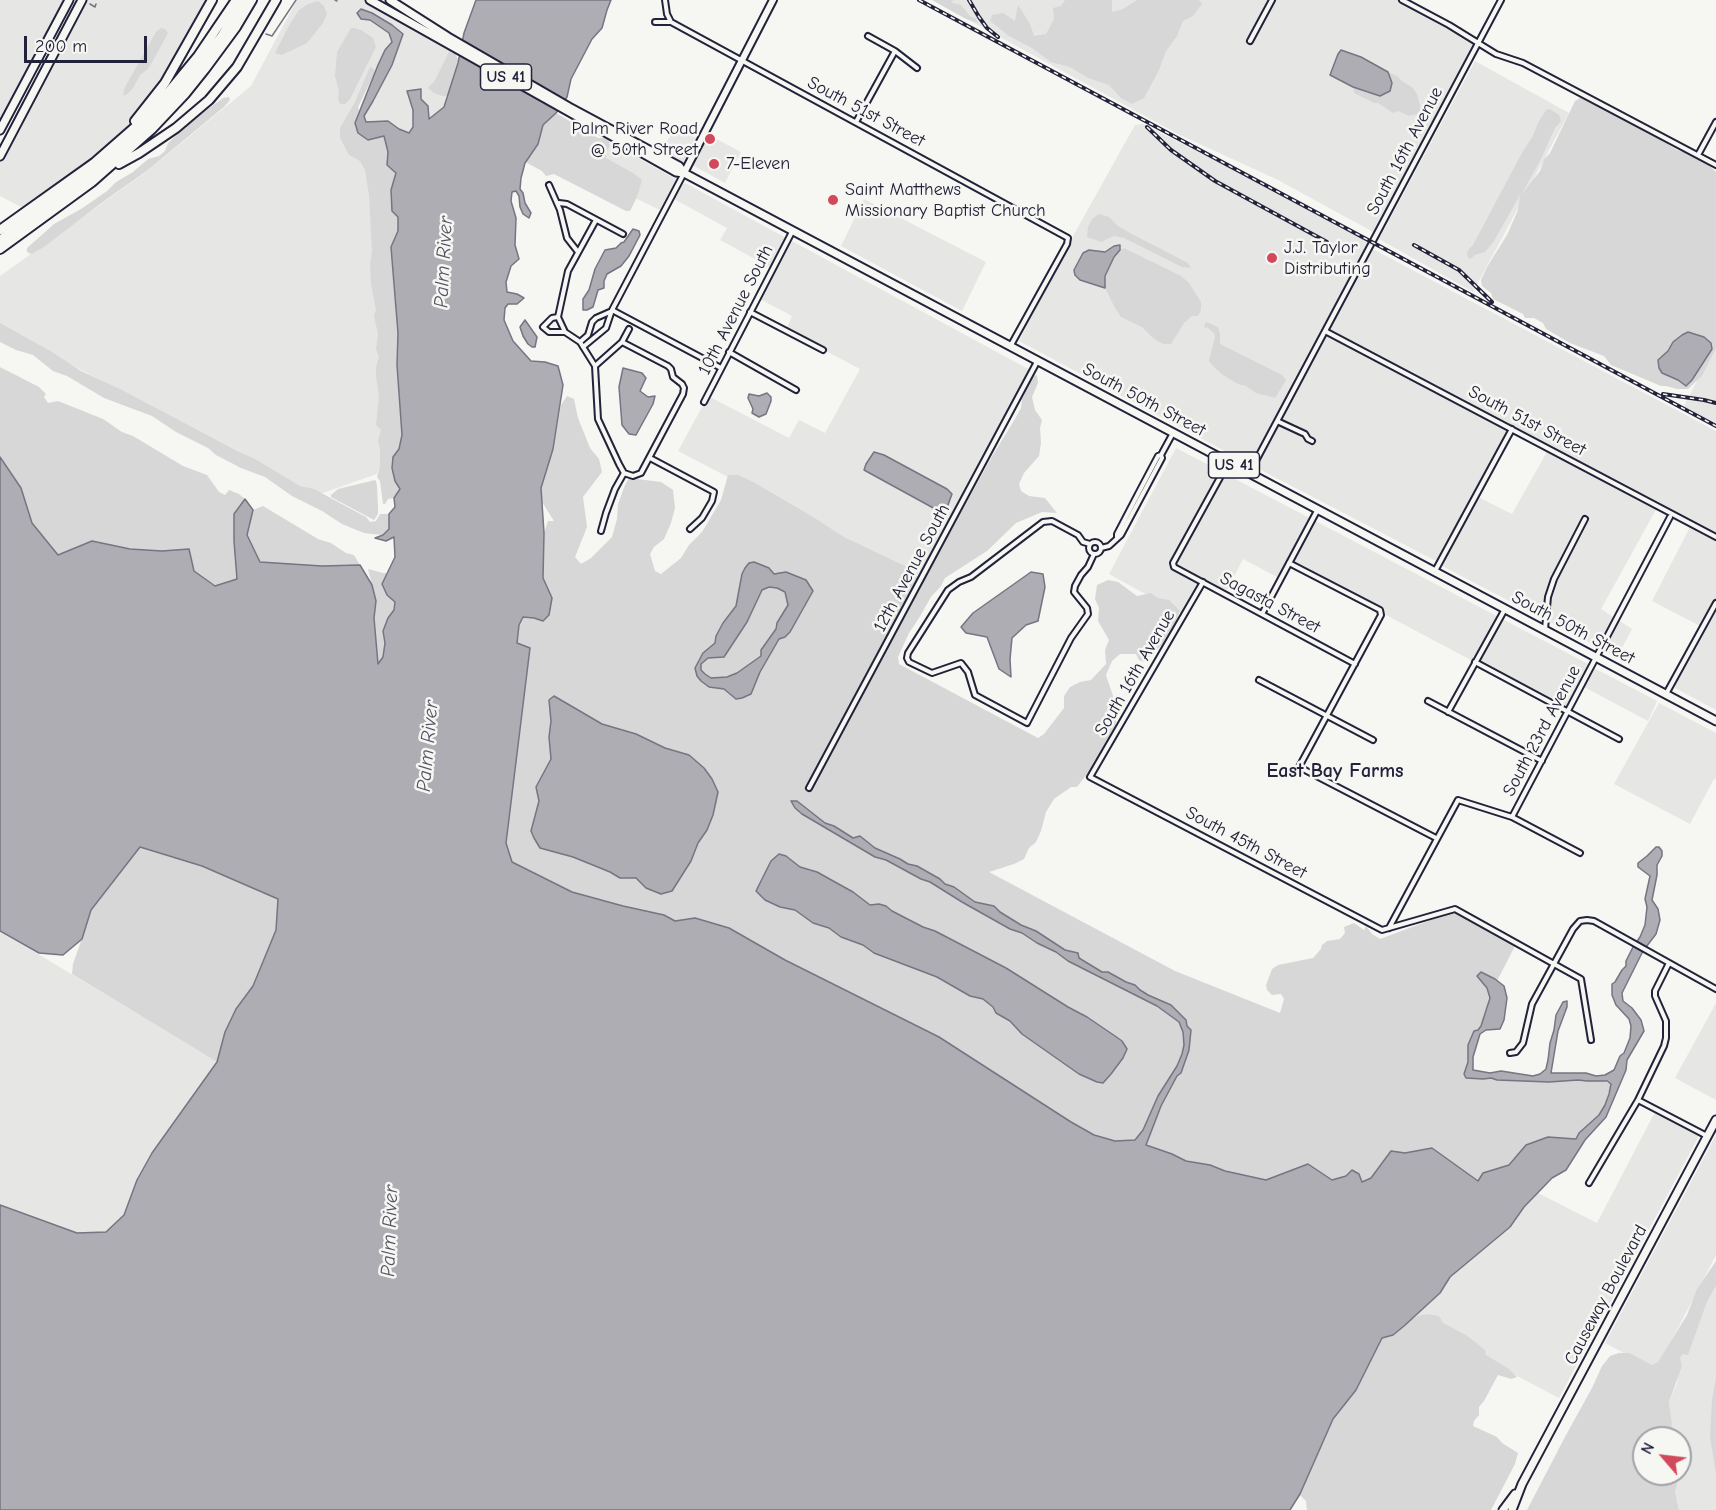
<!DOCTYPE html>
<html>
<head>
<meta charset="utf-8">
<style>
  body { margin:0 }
  #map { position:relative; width:1716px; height:1510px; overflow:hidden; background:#f6f6f2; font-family:"Comic Neue",sans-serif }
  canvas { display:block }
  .north { position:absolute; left:1632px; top:1426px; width:60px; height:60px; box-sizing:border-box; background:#f6f6f2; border:2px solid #a1a1a9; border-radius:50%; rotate:298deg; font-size:16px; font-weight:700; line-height:24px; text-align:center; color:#22223b }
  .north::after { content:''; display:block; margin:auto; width:21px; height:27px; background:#d1495b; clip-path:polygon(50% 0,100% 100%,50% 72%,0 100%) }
  .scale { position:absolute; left:24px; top:36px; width:123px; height:27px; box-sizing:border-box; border:3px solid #22223b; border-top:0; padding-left:8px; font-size:18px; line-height:21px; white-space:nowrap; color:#22223b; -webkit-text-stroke:4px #f6f6f2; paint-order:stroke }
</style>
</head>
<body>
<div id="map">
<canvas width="1716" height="1510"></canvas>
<div class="north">N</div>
<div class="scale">200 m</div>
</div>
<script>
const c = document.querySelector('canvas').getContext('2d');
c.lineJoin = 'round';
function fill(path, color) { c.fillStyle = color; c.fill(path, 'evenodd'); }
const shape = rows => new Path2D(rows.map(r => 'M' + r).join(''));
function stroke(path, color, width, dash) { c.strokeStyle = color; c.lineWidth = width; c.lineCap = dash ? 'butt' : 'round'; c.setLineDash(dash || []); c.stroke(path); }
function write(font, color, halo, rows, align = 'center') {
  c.font = font + ' "Comic Neue",sans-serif'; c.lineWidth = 5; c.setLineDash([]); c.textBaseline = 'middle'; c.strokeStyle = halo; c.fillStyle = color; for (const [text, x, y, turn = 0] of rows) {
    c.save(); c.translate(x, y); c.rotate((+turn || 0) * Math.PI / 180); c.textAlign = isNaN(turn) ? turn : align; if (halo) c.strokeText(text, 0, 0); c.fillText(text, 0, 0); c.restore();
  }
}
const built = shape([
  [0,0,66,0,0,123],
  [82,0,209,0,161,83,144,109,125,131,88,163,27,210,0,196,0,155],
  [297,0,373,0,449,41,450,49,435,80,429,88,442,96,448,96,444,107,429,119,407,91,413,110,413,127,409,133,399,129,388,121,366,122,363,116,373,101,392,65,403,34,361,10,358,12,360,19,370,20,389,33,391,42,385,49,351,122,374,156,386,450,377,474,317,495,0,327,0,276,146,172,251,86],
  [932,0,1398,0,1448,27,1476,45,1375,233,1278,180,1178,134],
  [1475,61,1569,113,1473,292,1379,239],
  [1143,124,1370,239,1326,326,1251,465,1019,341,1072,238,1135,125],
  [676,127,700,140,687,166,661,151],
  [707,134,741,152,725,183,692,165],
  [611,143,676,179,660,210,633,197,602,160],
  [682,183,687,184,786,238,772,268,720,240,727,228,674,199],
  [864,199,986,262,962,311,841,246],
  [792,241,1030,370,922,578,678,451,708,396,789,438,799,420,825,433,860,369,786,330,792,316,758,298,786,248],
  [1371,248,1716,431,1716,536,1658,506,1601,609,1632,629,1617,657,1442,566,1478,497,1512,514,1549,448,1326,330],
  [1325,332,1510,429,1479,487,1436,561,1257,468,1275,425],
  [1716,344,1716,428,1682,410],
  [1176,448,1590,665,1567,711,1286,562,1277,577,1243,559,1224,596,1205,588,1202,589,1187,617,1109,574],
  [1691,525,1716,538,1716,601,1702,627,1652,601],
  [1716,606,1716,710,1675,688,1677,681],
  [1594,668,1657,701,1648,721,1584,687],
  [1659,703,1716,733,1716,780,1714,779,1690,824,1614,784],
  [0,931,217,1062,152,1153,137,1180,124,1215,106,1232,77,1233,0,1205],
  [1716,1003,1716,1100,1675,1078],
  [1656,1110,1700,1134,1559,1398,1410,1320,1440,1293,1450,1277,1510,1227,1524,1207,1538,1193,1597,1223],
  [1716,1135,1716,1255,1656,1370,1605,1343],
  [1716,1286,1716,1510,1679,1510,1675,1492,1677,1486,1675,1474,1680,1474,1680,1438,1671,1438,1672,1423,1669,1402,1677,1383,1680,1358,1683,1354,1688,1354,1707,1302]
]);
const green = shape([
  [932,0,955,0,951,1,953,3,961,5,970,16,976,19,978,23,966,19],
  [1065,0,1112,0,1112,12,1123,9,1137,0,1199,0,1202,4,1193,16,1183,21,1177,36,1166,51,1159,70,1144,98,1132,104,1121,98,1109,85,1088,78,1070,67,1051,62,1032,48,1009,36,990,21,992,15,1003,13,1015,21,1018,5,1030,24,1034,36,1046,34,1054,19,1053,8,1061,6],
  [318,1,324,6,327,14,323,23,307,43,282,55,275,53,291,22,299,10,308,4],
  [161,28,165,29,168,33,155,57,148,69,140,75,133,88,126,95,123,95,125,87,151,41,156,32],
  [351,28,355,28,361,30,373,38,376,47,350,99,345,104,340,104,338,99,339,91,335,76,337,52],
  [450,49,451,53,455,51,458,60,448,96,442,96,434,93,428,88,435,80],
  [370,67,373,68,375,72,358,107,359,111,355,123,379,136,383,135,388,152,387,165,396,173,391,190,398,217,398,231,391,248,398,333,397,365,402,435,399,449,393,457,395,481,400,489,394,498,388,499,385,504,383,504,380,481,377,477,380,466,380,448,378,441,381,430,376,425,379,396,376,376,376,367,379,357,376,349,378,334,374,316,376,310,371,284,370,265,372,251,369,195,365,170,360,161,349,155,340,138,340,128,355,102],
  [1388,72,1397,76,1403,82,1412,87,1417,94,1421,109,1417,114,1409,116,1398,111,1393,113,1378,103,1374,103,1354,93,1353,87,1380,96,1390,91,1392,83],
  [229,97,230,100,224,107,148,170,100,204,44,247,31,254,27,252,27,248,54,224,81,209,107,191,116,182,133,172,148,159,159,156,165,151,168,143,196,118,223,98],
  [1580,98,1605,109,1637,125,1677,150,1690,154,1708,164,1716,172,1716,348,1702,376,1688,389,1677,389,1666,386,1661,386,1611,365,1604,356,1570,343,1546,329,1543,323,1534,318,1525,318,1523,314,1493,299,1491,293,1482,286,1481,280,1487,267,1507,235,1518,210,1520,195,1494,241,1485,252,1475,255,1470,259,1468,257,1467,253,1468,250,1473,245,1523,151,1533,136,1538,123,1546,110,1550,109,1559,115,1561,121,1555,128,1541,159,1521,195,1540,171,1544,159,1550,153,1575,101],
  [556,113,598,138,610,138,609,145,611,143,606,153,606,158,633,173,642,180,637,197,630,211,626,211,554,174,546,176,542,171,527,163,527,160,538,144,543,125],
  [1099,214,1109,217,1118,226,1128,232,1188,263,1191,268,1182,267,1124,238,1114,236,1101,242,1087,237,1088,227,1092,219],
  [1124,248,1181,276,1189,283,1201,302,1201,310,1198,316,1192,316,1184,323,1171,344,1164,344,1159,342,1151,336,1142,327,1121,317,1114,306,1105,288,1105,276,1114,257,1120,250],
  [1206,322,1218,327,1220,334,1220,344,1282,375,1286,380,1275,398,1256,393,1246,386,1238,384,1223,375,1213,366,1209,361,1215,337,1214,333,1207,327,1205,328,1204,325],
  [0,323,52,352,81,371,122,390,239,452,255,459,300,486,314,489,366,517,370,522,376,521,380,514,389,514,389,529,383,535,372,534,364,533,342,524,322,511,292,496,265,477,241,468,216,455,208,448,176,432,152,416,104,398,67,376,53,371,33,355,16,350,0,342],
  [0,367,39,387,46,394,44,397,48,403,58,401,103,419,122,432,133,436,183,466,207,475,219,492,225,495,229,490,239,494,245,499,253,510,263,506,318,539,331,543,346,553,354,555,360,565,365,584,0,594],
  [1037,375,1038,383,1032,397,1035,410,1042,420,1040,428,1041,443,1039,456,1024,473,1019,484,1021,491,1029,496,1045,498,1057,513,1042,512,1016,523,987,551,945,578,941,586,931,597,919,618,909,633,898,657,899,664,1038,738,1044,734,1064,708,1064,696,1070,687,1080,682,1091,680,1106,664,1105,650,1109,640,1098,621,1099,608,1095,599,1097,585,1108,580,1118,582,1137,596,1151,593,1158,598,1169,600,1180,611,1174,626,1164,643,1144,662,1139,660,1136,654,1120,654,1112,661,1106,675,1115,702,1116,723,1097,761,1077,787,1071,787,1054,799,1046,812,1041,831,1036,842,1029,848,1024,859,1014,864,989,872,1175,971,1280,1013,1284,999,1281,994,1272,995,1267,990,1266,985,1272,969,1278,965,1313,958,1321,949,1322,945,1327,941,1340,939,1345,933,1344,927,1354,923,1364,930,1366,926,1372,934,1380,939,1455,911,1516,944,1497,981,1477,976,1487,988,1490,998,1481,1026,1471,1037,1469,1045,1466,1078,1483,1079,1491,1078,1497,1080,1549,1082,1578,1080,1587,1081,1603,1081,1611,1084,1605,1105,1599,1115,1579,1133,1576,1139,1406,1315,517,884,506,843,530,648,517,643,519,625,523,617,534,618,543,621,552,598,543,579,544,533,548,521,554,521,542,502,541,488,553,449,561,405,567,396,574,399,578,418,590,448,599,459,602,472,583,497,587,527,575,557,581,564,591,558,612,537,617,519,618,504,625,485,629,478,661,482,673,490,675,508,671,523,664,539,654,547,650,554,655,571,661,574,681,558,689,545,702,532,721,500,728,475,738,475,755,483,813,517,844,537,911,569,912,573,922,578,871,676,991,458,1015,419,1021,408,1022,399,1034,376],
  [375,480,376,481,377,486,378,506,378,514,374,520,331,497,331,495,338,489],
  [368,569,383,573,387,573,382,584,387,595,395,601,394,610,388,618,383,630,385,643,383,657,377,665,374,618,376,601],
  [0,748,241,868,278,899,276,930,253,986,236,1009,225,1032,217,1062,72,974,73,964,81,941,63,955,39,953,0,931],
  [1716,1261,1716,1286,1707,1302,1688,1355,1683,1354,1680,1358,1682,1366,1669,1402,1672,1423,1671,1438,1644,1438,1644,1474,1675,1474,1677,1486,1675,1492,1679,1510,1527,1510,1566,1435,1592,1388,1602,1366,1610,1356,1619,1353,1629,1353,1652,1365,1658,1362,1687,1315,1697,1289],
  [1260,1292,1393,1335,1410,1320,1418,1316,1427,1314,1439,1316,1443,1323,1466,1335,1485,1350,1486,1355,1509,1369,1517,1377,1511,1379,1498,1375,1484,1401,1479,1407,1479,1415,1474,1421,1473,1426,1497,1437,1502,1443,1518,1453,1515,1464,1491,1510,1307,1510,1306,1501,1300,1495,1290,1510],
  [1716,1378,1716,1474,1710,1437,1712,1399]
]);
const water = shape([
  [476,0,611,0,607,10,602,28,592,39,571,79,567,97,556,113,543,125,538,144,525,163,521,178,520,189,523,193,525,203,531,213,529,218,523,214,520,207,519,196,516,191,512,192,511,201,516,218,515,245,519,259,511,266,506,282,507,292,517,294,524,298,517,304,508,304,505,308,504,320,513,341,531,361,545,362,558,366,563,385,553,449,541,488,544,533,543,578,552,598,549,615,543,621,534,618,523,617,519,625,517,643,530,648,506,843,512,862,572,892,623,906,664,915,675,921,695,918,729,928,785,960,939,1037,1071,1122,1094,1135,1115,1141,1135,1140,1143,1130,1158,1096,1177,1066,1182,1054,1184,1045,1183,1032,1179,1022,1157,1006,1068,961,1056,952,1037,943,1022,933,1010,929,962,902,930,882,921,879,886,860,875,857,802,814,795,808,791,801,797,801,825,823,834,826,853,838,860,836,875,848,900,859,908,864,917,866,940,879,945,884,954,887,975,902,994,906,1000,912,1021,925,1036,931,1065,950,1078,953,1079,958,1102,972,1108,972,1126,982,1135,985,1140,990,1148,995,1171,1005,1186,1020,1187,1026,1191,1030,1189,1050,1181,1073,1177,1076,1161,1106,1146,1145,1172,1154,1186,1161,1210,1165,1225,1171,1266,1180,1308,1164,1332,1180,1346,1176,1352,1170,1359,1174,1362,1182,1371,1178,1391,1151,1405,1153,1432,1148,1478,1181,1483,1173,1509,1165,1526,1145,1548,1137,1576,1139,1579,1133,1599,1115,1605,1105,1609,1094,1611,1084,1607,1081,1587,1081,1578,1080,1549,1082,1497,1080,1491,1078,1483,1079,1466,1078,1464,1074,1468,1062,1468,1045,1474,1031,1478,1030,1481,1026,1490,998,1487,988,1477,976,1481,972,1495,979,1504,986,1507,998,1504,1020,1500,1029,1486,1030,1480,1034,1473,1057,1473,1070,1490,1073,1501,1071,1533,1076,1540,1074,1546,1069,1548,1060,1550,1043,1554,1030,1556,1015,1563,1002,1567,1001,1567,1007,1558,1031,1551,1073,1586,1073,1596,1076,1605,1075,1614,1070,1620,1056,1624,1053,1630,1038,1631,1026,1629,1019,1616,1005,1612,995,1612,984,1615,982,1622,970,1626,966,1626,961,1633,947,1640,937,1645,925,1647,907,1645,899,1650,876,1638,867,1638,863,1647,856,1656,847,1659,847,1662,851,1662,856,1657,865,1657,875,1652,900,1658,909,1660,920,1656,934,1643,951,1622,993,1623,1001,1632,1008,1641,1020,1644,1031,1627,1060,1626,1070,1606,1117,1585,1140,1566,1170,1552,1178,1524,1207,1510,1227,1450,1277,1440,1293,1404,1326,1393,1335,1382,1338,1356,1390,1333,1419,1300,1494,1290,1510,0,1510,0,1205,77,1233,106,1232,124,1215,137,1180,152,1153,217,1062,225,1032,236,1009,253,986,276,930,278,899,202,866,140,847,91,910,82,939,63,955,39,953,0,931,0,457,21,488,32,523,58,555,92,541,130,549,162,551,189,549,194,571,215,586,237,579,234,541,234,514,245,499,253,510,247,535,260,562,322,566,360,565,372,585,376,601,374,618,378,664,383,657,385,643,383,631,388,618,394,610,395,602,387,595,382,584,395,557,394,537,386,541,375,538,383,535,389,529,389,514,395,507,394,498,400,489,395,481,392,468,393,457,399,449,402,435,397,365,398,333,391,247,398,231,398,217,392,211,391,190,396,173,387,165,388,152,384,136,368,140,358,133,355,123,378,65,385,50,392,42,389,33,370,20,361,19,357,13,361,9,372,13,392,25,403,34,392,65,373,101,364,116,366,122,388,121,399,129,409,133,413,127,413,110,407,91,421,89,421,99,428,106,429,119,444,107,458,63,464,33,476,0],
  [1341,50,1361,57,1388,72,1392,83,1390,91,1380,96,1353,87,1330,75,1338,54,1341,50],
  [633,229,639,231,640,235,629,256,621,266,607,274,604,281,604,288,598,290,593,307,587,310,583,310,583,299,589,290,595,269,605,250,616,248,621,243,624,242,633,229],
  [1120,245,1120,250,1114,257,1105,276,1105,288,1080,280,1075,275,1074,270,1083,253,1089,250,1105,252,1114,246,1120,245],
  [525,320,537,337,535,347,532,347,528,344,523,336,520,327,525,320],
  [1688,332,1704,337,1711,343,1712,349,1692,380,1686,386,1678,380,1662,373,1659,368,1658,360,1668,351,1673,342,1682,335,1688,332],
  [623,368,642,373,646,378,640,391,648,397,655,396,653,404,636,435,629,434,622,425,619,387,623,368],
  [767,393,771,397,771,401,766,414,759,417,752,413,753,409,748,398,749,394,759,396,767,393],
  [874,452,884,455,947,489,952,494,945,513,937,510,864,470,866,464,874,452],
  [754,562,769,568,774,574,786,572,806,580,813,591,790,632,785,637,779,639,760,672,751,694,742,698,736,699,724,689,709,687,701,681,697,676,695,668,703,653,715,643,716,636,723,623,736,606,742,574,745,568,749,563,754,562],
  [769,587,777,588,785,592,788,605,777,623,776,629,761,650,761,656,737,673,727,677,711,678,705,674,701,670,701,664,708,658,724,657,747,622,762,590,769,587],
  [1031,572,1043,574,1045,587,1038,621,1026,625,1012,638,1010,659,1011,677,999,669,987,637,966,633,961,627,973,613,1031,572],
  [554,696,602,724,636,734,665,748,689,755,704,768,712,779,718,792,713,815,707,830,698,843,691,861,672,891,661,894,646,888,636,878,620,878,610,872,573,857,540,848,534,838,531,831,539,801,536,787,551,759,549,737,551,721,549,700,554,696],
  [779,854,786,856,800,867,817,872,853,892,870,905,879,904,886,906,892,911,923,927,935,931,1006,968,1068,1007,1087,1017,1115,1036,1122,1041,1127,1049,1123,1058,1111,1074,1103,1083,1097,1082,1079,1074,1022,1034,1010,1021,996,1013,993,1007,983,999,970,996,937,977,874,953,863,945,841,937,829,928,813,923,795,910,780,907,765,900,756,891,771,861,779,854]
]);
const stream = shape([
  [335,0,337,1],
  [90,4,95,7,96,4],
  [266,34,272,36,296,0]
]);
const street = shape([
  [665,0,667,14,671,22,1068,238,1067,244,1011,345],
  [1402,0,1449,25,1496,54,1523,63,1716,165],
  [655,22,671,22],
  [868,36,895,51,917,68],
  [1250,41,1272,0],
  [856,122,895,51],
  [1698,155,1716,122],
  [549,185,560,210,567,238,578,252],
  [559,203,567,204,623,234],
  [596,220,568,271,558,317,565,332,580,342,595,366,598,419,619,464,624,473,633,476,641,473,683,394,684,388,682,384,673,377,671,369,668,366,622,342],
  [612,310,721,368],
  [750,312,823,350],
  [558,317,552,318,543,327,549,332,565,332],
  [1325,331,1716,537],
  [580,342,588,335,592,322,596,318,612,311],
  [583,347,606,328,612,310,684,173],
  [729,352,796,390],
  [595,366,622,342,629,329],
  [704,402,793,230],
  [1277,421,1305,434,1308,439,1312,441],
  [650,458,714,492,712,501,702,518,690,529],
  [1228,463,1173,563,1174,567,1355,664],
  [1250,472,1501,0],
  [601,531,606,513,615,489,624,473],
  [1117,538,1117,534,1140,490,1158,456,1161,455],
  '1089 548a6 6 0 1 1 12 0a6 6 0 1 1-12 0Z',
  [1090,544,1083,542,1078,535,1052,521,1043,522,971,577,959,582,948,590,908,653,907,658,909,662,932,673,961,663,968,672,975,695,1027,723,1071,638,1088,614,1087,608,1074,592,1075,586,1081,575,1088,567,1094,554],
  [1101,548,1109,546,1121,535,1162,458,1161,455,1173,433],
  [1289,563,1380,610,1381,615,1299,767,1436,838],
  [1435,571,1512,429],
  [1203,582,1090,777,1382,930,1455,909,1581,979,1591,1040],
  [1262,614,1318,509],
  [1545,629,1548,597,1554,579,1585,519],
  [1475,662,1619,739],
  [1259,680,1373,740],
  [1666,694,1716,603],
  [1428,701,1542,761],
  [1448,712,1505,609],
  [809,788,1038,360],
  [1512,817,1670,517],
  [1389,928,1458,800,1512,817,1580,853],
  [1510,1053,1516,1052,1523,1043,1532,1004,1573,929,1580,921,1587,920,1594,921,1716,989],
  [1638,1100,1707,1136],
  [1589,1183,1638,1100,1664,1046,1666,1038,1666,1021,1655,996,1655,991,1669,963]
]);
const secondary = shape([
  [684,173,773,0]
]);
const primary = shape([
  [370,0,676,172,684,173,1716,721],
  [390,0,448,37,569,107,679,166,684,173],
  [0,130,69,0],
  [0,156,82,0],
  [1503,1510,1515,1494],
  [1512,1510,1522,1484,1716,1120]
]);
const highway = shape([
  [135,121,165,83,212,0],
  [119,164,139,153,176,128,209,100,237,67,276,0],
  [0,230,94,163,134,128,170,90,198,56,236,0],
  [0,240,96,170,150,122,198,67,221,37,244,0],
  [0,249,92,182,152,129,185,94,205,69,236,27,252,0]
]);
const rail = shape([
  [919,0,1716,426],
  [969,0,979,17,987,28,998,37],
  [1147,127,1171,150,1215,181,1327,242],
  [1414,245,1459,270,1492,302],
  [1663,394,1704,400,1716,403]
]);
const markers = [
  [710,139,6,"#d1495b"],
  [714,164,6,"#d1495b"],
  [833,200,6,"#d1495b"],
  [1272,258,6,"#d1495b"]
];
const shields = [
  [506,77,51],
  [1234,465,51]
];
const shieldNames = [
  ["US 41",506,77],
  ["US 41",1234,465]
];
const streetNames = [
  ["South 51st Street",866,112,28],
  ["South 16th Avenue",1405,151,-62],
  ["10th Avenue South",736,310,-63],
  ["South 50th Street",1144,400,28],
  ["South 51st Street",1527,421,28],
  ["12th Avenue South",912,568,-62],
  ["Sagasta Street",1270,603,28],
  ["South 50th Street",1573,628,28],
  ["South 16th Avenue",1135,673,-60],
  ["South 23rd Avenue",1542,731,-62],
  ["South 45th Street",1246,843,28],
  ["Causeway Boulevard",1606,1295,-62]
];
const poiNames = [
  ["Palm River Road",698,129,"right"],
  ["@ 50th Street",698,150,"right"],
  ["7-Eleven",726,164],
  ["Saint Matthews",845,190],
  ["Missionary Baptist Church",845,211],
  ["J.J. Taylor",1284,248],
  ["Distributing",1284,269]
];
const waterNames = [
  ["Palm River",444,262,-87],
  ["Palm River",428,746,-85],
  ["Palm River",390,1231,-88]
];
const neighbourhoodNames = [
  ["East Bay Farms",1335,771]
];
fill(built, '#e6e6e4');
fill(green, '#d7d7d7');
fill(water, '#adadb3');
stroke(water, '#757583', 1.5);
stroke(stream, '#757583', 1.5);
stroke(street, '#22223b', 8);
stroke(secondary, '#22223b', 10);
stroke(primary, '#22223b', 11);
stroke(highway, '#22223b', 12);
stroke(street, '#f6f6f2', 4);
stroke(secondary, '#f6f6f2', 6);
stroke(primary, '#f6f6f2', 7);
stroke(highway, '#f6f6f2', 8);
stroke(rail, '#22223b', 4);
stroke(rail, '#f6f6f2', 1.5, [4.5]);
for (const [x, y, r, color] of markers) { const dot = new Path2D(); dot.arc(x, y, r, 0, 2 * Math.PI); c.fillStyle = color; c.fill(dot); stroke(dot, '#f6f6f2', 2); }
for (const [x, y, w] of shields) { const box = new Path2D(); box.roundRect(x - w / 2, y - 13, w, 26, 4.5); c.fillStyle = '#f6f6f2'; c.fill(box); stroke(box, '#22223b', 1.5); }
write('bold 16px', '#22223b', null, shieldNames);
write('18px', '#22223b', '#f6f6f2', streetNames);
write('18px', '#22223b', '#f6f6f2', poiNames, 'left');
write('italic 20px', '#535365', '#f6f6f2', waterNames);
write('bold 20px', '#22223b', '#f6f6f2', neighbourhoodNames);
</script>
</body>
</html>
